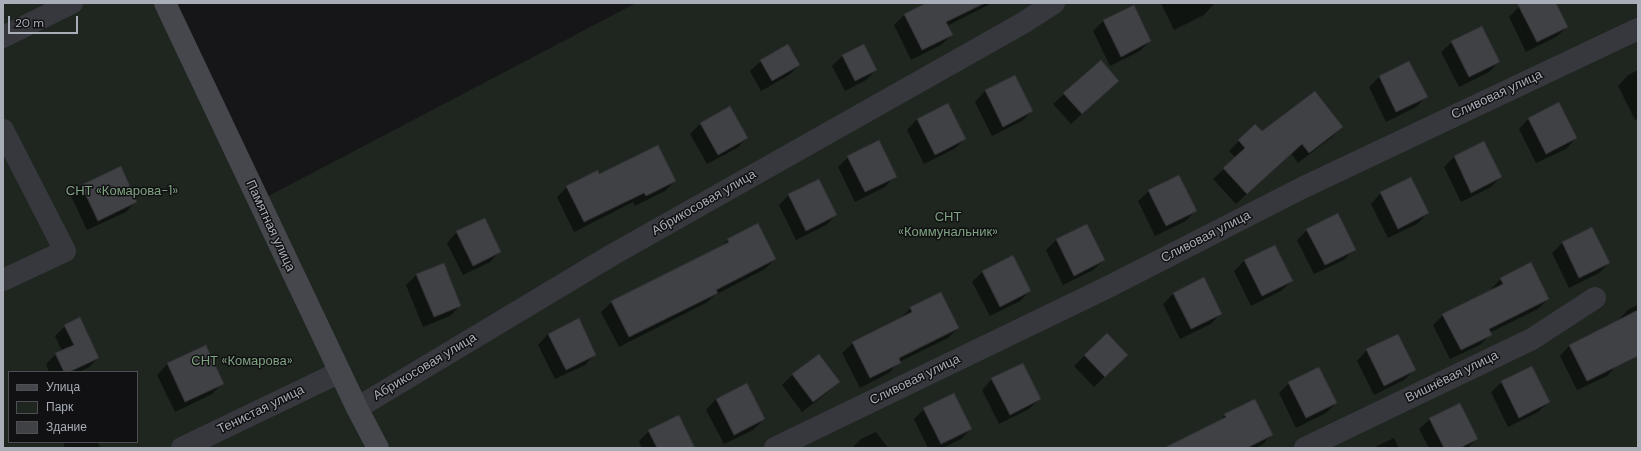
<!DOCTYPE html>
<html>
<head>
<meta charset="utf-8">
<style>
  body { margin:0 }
  #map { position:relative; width:1641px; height:451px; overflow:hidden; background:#161618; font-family:"DM Sans",sans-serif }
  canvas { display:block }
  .frame { position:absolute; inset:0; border:4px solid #a8adb8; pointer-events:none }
  .legend { position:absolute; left:8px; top:371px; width:130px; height:72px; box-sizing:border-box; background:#111113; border:1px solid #4d4f55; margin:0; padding:5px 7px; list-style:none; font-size:12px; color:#a8adb8 }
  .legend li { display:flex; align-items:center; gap:8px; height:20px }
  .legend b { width:20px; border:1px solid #4d4f55 }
  .scale { position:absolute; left:8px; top:16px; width:70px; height:18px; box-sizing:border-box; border:2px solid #a8adb8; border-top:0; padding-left:5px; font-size:12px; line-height:14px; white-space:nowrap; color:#a8adb8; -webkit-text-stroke:3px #111113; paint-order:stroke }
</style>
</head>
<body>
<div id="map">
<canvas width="1641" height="451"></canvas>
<div class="frame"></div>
<ul class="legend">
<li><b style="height:5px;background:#45474d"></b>Улица</li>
<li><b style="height:11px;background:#1e261f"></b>Парк</li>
<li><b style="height:11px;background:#404145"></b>Здание</li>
</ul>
<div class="scale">20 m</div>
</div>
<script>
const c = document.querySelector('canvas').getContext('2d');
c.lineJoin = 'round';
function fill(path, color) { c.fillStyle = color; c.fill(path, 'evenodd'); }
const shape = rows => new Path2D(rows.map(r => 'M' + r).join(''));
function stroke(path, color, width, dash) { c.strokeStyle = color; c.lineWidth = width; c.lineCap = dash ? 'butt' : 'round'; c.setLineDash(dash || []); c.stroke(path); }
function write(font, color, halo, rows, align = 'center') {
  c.font = font + ' "DM Sans",sans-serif'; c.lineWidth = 3; c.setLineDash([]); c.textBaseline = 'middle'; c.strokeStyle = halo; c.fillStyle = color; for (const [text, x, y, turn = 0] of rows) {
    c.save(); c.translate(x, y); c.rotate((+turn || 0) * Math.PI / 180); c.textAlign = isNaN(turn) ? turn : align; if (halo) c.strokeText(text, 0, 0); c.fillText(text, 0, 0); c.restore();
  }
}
const green = shape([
  [3,3,165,3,259,201,636,3,1638,3,1638,448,3,448],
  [9,372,137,372,137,442,9,442]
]);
const shadow = shape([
  [928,3,992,3,947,26,952,35,941,45,911,60,894,25,904,15],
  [1161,3,1213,3,1214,4,1204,15,1174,30],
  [1527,3,1555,3,1567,27,1556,37,1526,52,1509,17,1519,7],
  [1133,6,1150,41,1140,51,1110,66,1093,31,1103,21],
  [1452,42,1499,62,1489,72,1459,87,1441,52],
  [864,45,876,70,866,80,845,91,832,66,842,56],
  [761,61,799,65,789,75,761,91,750,71],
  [1101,61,1118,81,1071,124,1053,104],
  [1409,62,1426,97,1416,107,1386,122,1369,87,1379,77],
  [1638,70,1638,119,1635,120,1618,86,1628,75],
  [1015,76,1032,111,1022,121,992,136,975,102,985,91],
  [1529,118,1576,138,1566,149,1536,163,1519,129],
  [917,119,965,139,954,149,924,164,907,130],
  [700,124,747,138,737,148,707,164,690,134],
  [1342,127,1332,137,1298,163,1291,153,1236,204,1213,179,1236,158,1229,151,1239,141,1262,132],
  [1484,142,1501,177,1491,187,1461,202,1444,167,1454,157],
  [848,157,895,176,885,187,855,202,838,167],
  [120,167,136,201,126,212,87,230,71,196,81,186],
  [599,175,675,181,665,191,635,206,633,202,574,232,557,197,567,187],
  [1149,191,1196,210,1186,221,1155,236,1138,201],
  [1381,193,1428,213,1417,224,1388,238,1371,204],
  [789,195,836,215,826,225,796,240,779,205],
  [1086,225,1104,260,1093,270,1063,285,1046,250,1056,240],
  [1592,228,1609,263,1599,273,1569,288,1552,253,1562,243],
  [1307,230,1354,249,1344,260,1314,274,1297,240],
  [457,232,500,251,490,262,463,275,447,243],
  [728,240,775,259,765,269,715,295,706,303,619,347,601,312,612,302,719,248],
  [1274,246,1292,281,1281,291,1251,306,1234,271,1244,261],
  [983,271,1030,291,1020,301,990,316,972,282],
  [417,274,460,306,450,316,423,327,406,285],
  [1501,279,1548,299,1538,309,1489,333,1490,335,1480,345,1450,359,1433,325,1443,315,1492,291,1491,289],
  [1173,294,1221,313,1211,324,1180,339,1163,304],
  [1638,305,1638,353,1617,365,1607,376,1577,390,1560,356,1570,345,1619,321,1618,320,1629,309],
  [911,308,958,328,948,338,899,362,889,373,860,388,842,353,853,343,900,318],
  [65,326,98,358,88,368,79,372,49,372,46,364,56,354,62,351,55,336],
  [548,334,595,354,585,365,555,379,538,345],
  [1107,334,1117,365,1094,387,1074,366],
  [205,347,223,383,212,394,175,412,157,375,167,364],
  [1367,350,1414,370,1404,380,1374,395,1357,361],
  [819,355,839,382,828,392,802,412,782,385,792,375],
  [992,379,1039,399,1029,409,999,424,982,390],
  [1502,382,1549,402,1538,412,1508,427,1491,392],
  [1289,383,1336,403,1326,413,1296,428,1279,393],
  [716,399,764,419,753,430,724,444,706,410],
  [924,409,971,429,961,439,943,448,928,448,914,419],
  [1225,415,1272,434,1262,445,1255,448,1169,448,1217,423],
  [1430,419,1477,439,1467,448,1429,448,1419,429],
  [649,431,694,448,642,448,639,441],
  [876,432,888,448,852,448,861,439],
  [1394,438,1399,448,1373,448],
  [63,442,98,442,100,448,65,448]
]);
const building = shape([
  [926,3,985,3,946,22,953,35,922,50,904,14,926,3],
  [1517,3,1556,3,1568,27,1537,42,1517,3],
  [1134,5,1151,41,1121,57,1103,20,1134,5],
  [1482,26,1500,62,1469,77,1451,41,1482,26],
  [788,44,800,65,772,81,760,60,788,44],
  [864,44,877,70,855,81,842,55,864,44],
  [1101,60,1119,81,1082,114,1063,93,1101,60],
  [1409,61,1428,97,1396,112,1379,76,1409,61],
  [1015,75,1033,111,1003,127,985,90,1015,75],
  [1315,91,1343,127,1309,153,1302,144,1247,194,1223,168,1245,148,1238,140,1255,124,1262,131,1315,91],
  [1559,102,1577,138,1546,154,1528,118,1559,102],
  [948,103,966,139,935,155,917,119,948,103],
  [730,106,748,138,718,155,700,123,730,106],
  [879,140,897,177,865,192,847,156,879,140],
  [1484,141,1502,177,1471,193,1454,156,1484,141],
  [658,145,676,181,646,196,644,193,584,222,566,186,598,170,599,174,658,145],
  [121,166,137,202,98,221,81,185,121,166],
  [1179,175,1197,211,1166,226,1148,190,1179,175],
  [1411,177,1429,213,1398,229,1380,192,1411,177],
  [819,179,837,215,806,231,788,194,819,179],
  [1338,213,1356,250,1325,265,1306,229,1338,213],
  [485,218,501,252,473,266,456,231,485,218],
  [758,223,776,259,716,290,718,293,629,337,611,301,729,242,727,239,758,223],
  [1087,224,1105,260,1074,276,1056,239,1087,224],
  [1592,227,1610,263,1579,278,1562,242,1592,227],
  [1275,245,1293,281,1262,296,1244,260,1275,245],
  [1013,255,1031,291,1000,307,982,271,1013,255],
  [1531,262,1549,299,1489,329,1492,335,1461,350,1442,314,1503,284,1500,278,1531,262],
  [444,263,461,306,434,317,416,274,444,263],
  [1204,277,1222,314,1191,329,1173,293,1204,277],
  [941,292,959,328,899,358,901,363,870,378,852,342,912,312,910,307,941,292],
  [1638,310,1638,356,1587,381,1569,345,1638,310],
  [80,317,99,358,69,372,64,372,55,353,74,345,64,325,80,317],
  [579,318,596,355,566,370,548,334,579,318],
  [1107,333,1128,355,1105,377,1084,355,1107,333],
  [1398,334,1416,370,1384,386,1366,349,1398,334],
  [206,345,224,384,185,402,167,363,206,345],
  [819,354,840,382,813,402,792,374,819,354],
  [1023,363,1041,399,1010,415,991,378,1023,363],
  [1532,366,1550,402,1519,418,1501,381,1532,366],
  [1319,367,1337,403,1306,418,1288,382,1319,367],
  [747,383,765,419,734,435,716,399,747,383],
  [954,393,972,429,941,444,923,408,954,393],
  [1255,399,1273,435,1247,448,1164,448,1226,417,1224,414,1255,399],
  [1460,403,1478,439,1460,448,1444,448,1429,418,1460,403],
  [679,415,695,448,657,448,648,430,679,415]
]);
const street = shape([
  [3,37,72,3],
  [3,130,65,251,3,280],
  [357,408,612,255,1023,23,1054,3],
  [182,448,340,372],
  [775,448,1106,288,1302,188,1638,29],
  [1305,448,1532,339,1595,298]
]);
const secondary = shape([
  [165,3,357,408,378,448]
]);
const streetNames = [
  ["Сливовая улица",1497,95,-25],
  ["Абрикосовая улица",704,203,-30],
  ["Памятная улица",270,226,65],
  ["Сливовая улица",1206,237,-27],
  ["Абрикосовая улица",425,367,-31],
  ["Вишнёвая улица",1452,377,-26],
  ["Сливовая улица",915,380,-26],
  ["Тенистая улица",261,410,-26]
];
const parkNames = [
  ["СНТ «Комарова-1»",122,192],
  ["СНТ",948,218],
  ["«Коммунальник»",948,233],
  ["СНТ «Комарова»",242,362]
];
fill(green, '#1e261f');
fill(shadow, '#0007');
fill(building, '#404145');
stroke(building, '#303034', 1);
stroke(street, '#37383d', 22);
stroke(secondary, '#45474d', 22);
write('13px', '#a8adb8', '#111113', streetNames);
write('13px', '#7fa381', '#111113', parkNames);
</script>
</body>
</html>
